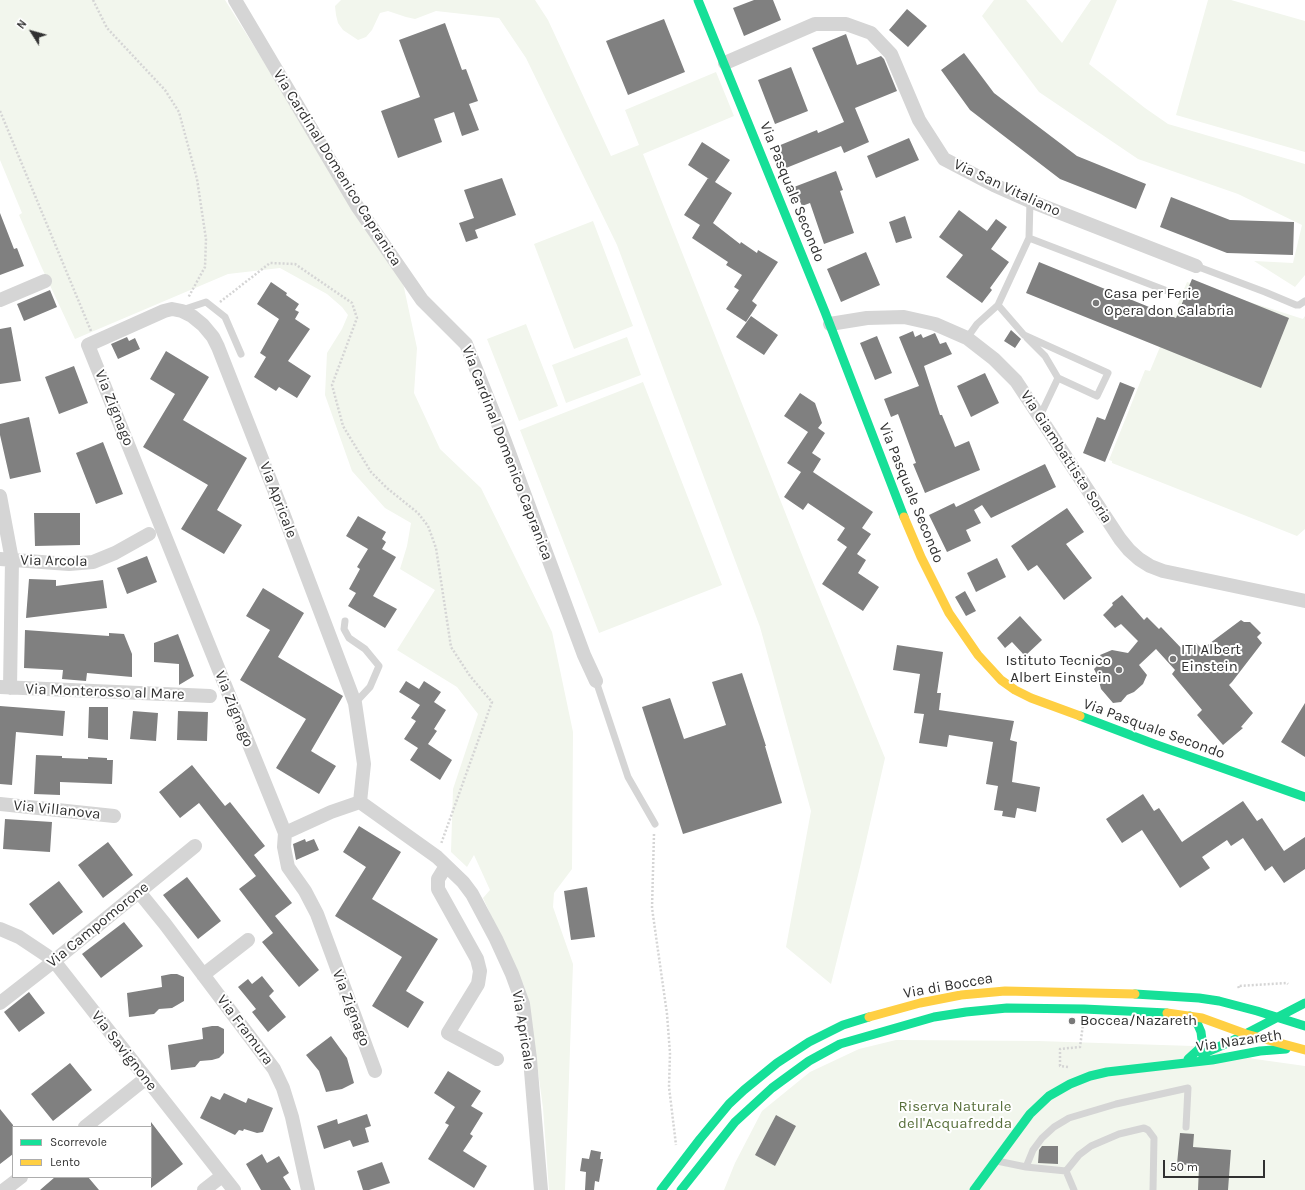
<!DOCTYPE html>
<html>
<head>
<meta charset="utf-8">
<style>
  body { margin:0 }
  #map { position:relative; width:1305px; height:1190px; overflow:hidden; background:#fff; font-family:Karla,sans-serif }
  canvas { display:block }
  .legend { position:absolute; left:12px; top:1126px; width:140px; height:52px; box-sizing:border-box; background:#fff; border:1px solid #adadad; margin:0; padding:5px 7px; list-style:none; font-size:12px; color:#313131 }
  .legend li { display:flex; align-items:center; gap:8px; height:20px }
  .legend b { width:20px; border:1px solid #adadad }
  .north { position:absolute; left:12px; top:12px; width:40px; height:40px; -webkit-text-stroke:3px #fff; paint-order:stroke; rotate:307deg; font-size:11px; font-weight:700; line-height:16px; text-align:center; color:#313131 }
  .north::after { content:''; display:block; margin:auto; width:14px; height:18px; background:#313131; clip-path:polygon(50% 0,100% 100%,50% 72%,0 100%) }
  .scale { position:absolute; left:1163px; top:1160px; width:102px; height:18px; box-sizing:border-box; border:2px solid #313131; border-top:0; padding-left:5px; font-size:12px; line-height:14px; white-space:nowrap; color:#313131; -webkit-text-stroke:3px #fff; paint-order:stroke }
</style>
</head>
<body>
<div id="map">
<canvas width="1305" height="1190"></canvas>
<ul class="legend">
<li><b style="height:5px;background:#16e098"></b>Scorrevole</li>
<li><b style="height:5px;background:#ffcf43"></b>Lento</li>
</ul>
<div class="north">N</div>
<div class="scale">50 m</div>
</div>
<script>
const c = document.querySelector('canvas').getContext('2d');
c.lineJoin = 'round';
function fill(path, color) { c.fillStyle = color; c.fill(path, 'evenodd'); }
const shape = rows => new Path2D(rows.map(r => 'M' + r).join(''));
function stroke(path, color, width, dash) { c.strokeStyle = color; c.lineWidth = width; c.lineCap = dash ? 'butt' : 'round'; c.setLineDash(dash || []); c.stroke(path); }
function write(font, color, halo, rows, align = 'center') {
  c.font = font + ' Karla,sans-serif'; c.lineWidth = 4; c.setLineDash([]); c.textBaseline = 'middle'; c.strokeStyle = halo; c.fillStyle = color; for (const [text, x, y, turn = 0] of rows) {
    c.save(); c.translate(x, y); c.rotate((+turn || 0) * Math.PI / 180); c.textAlign = isNaN(turn) ? turn : align; if (halo) c.strokeText(text, 0, 0); c.fillText(text, 0, 0); c.restore();
  }
}
const green = shape([
  [0,0,225,0,403,283,417,348,414,393,440,449,481,488,552,632,573,732,572,869,554,893,553,907,573,964,565,1190,549,1190,543,1108,531,1019,524,986,483,898,490,890,474,855,467,867,451,852,453,789,478,714,457,687,397,650,435,590,400,569,407,546,411,523,385,508,352,471,325,395,327,353,342,329,348,315,342,307,327,294,280,268,228,274,75,339,41,266,19,215,22,213,0,160],
  [341,0,535,0,548,20,611,156,639,145,625,110,716,72,734,116,643,154,810,575,885,758,861,863,831,984,786,947,811,811,760,627,617,245,526,58,499,18,436,11,415,19,406,17,388,11,380,13,372,30,366,37,358,40,343,30,338,23,336,15,335,6],
  [994,0,1026,0,1062,43,1091,0,1117,0,1089,64,1145,108,1168,124,1305,164,1305,275,1295,287,1254,261,1293,263,1302,225,1238,194,1138,159,1039,92,982,16],
  [1208,0,1231,0,1305,21,1305,152,1176,115],
  [593,221,633,326,574,349,534,244],
  [1187,282,1303,319,1305,316,1305,529,1297,536,1112,463,1112,461,1109,460,1145,370,1150,371],
  [526,324,558,406,519,421,487,339],
  [627,337,641,375,566,403,552,365],
  [643,382,722,585,599,633,520,430],
  [896,1040,1038,1041,1193,1046,1255,1059,1305,1066,1305,1190,724,1190,735,1163,762,1111,810,1072,859,1049]
]);
const building = shape([
  [754,0,773,0,781,20,744,36,733,8],
  [907,9,927,26,908,47,889,30],
  [664,19,685,72,628,95,606,41],
  [445,23,462,70,466,69,478,101,469,104,479,130,462,136,454,112,434,119,442,142,398,158,381,111,420,97,399,40],
  [846,34,857,65,881,56,884,59,897,91,855,108,869,142,844,153,841,146,786,168,778,146,817,130,818,133,844,122,812,48],
  [964,53,994,93,1077,156,1146,184,1136,209,1060,179,970,110,941,70],
  [791,67,808,111,775,124,758,80],
  [909,138,919,160,876,178,867,156],
  [702,142,730,160,715,182,732,193,713,223,740,244,741,242,757,253,758,250,778,262,752,301,757,305,746,322,726,309,739,290,734,287,742,275,726,265,728,262,692,238,700,225,684,215,708,178,709,179,688,165],
  [836,171,843,190,840,191,854,233,824,244,810,203,802,206,794,187],
  [502,178,516,215,475,230,478,238,466,242,459,223,474,218,464,190],
  [1171,197,1230,220,1294,222,1293,255,1227,253,1160,227],
  [959,210,987,231,996,219,1007,227,991,249,1009,262,990,288,992,290,982,303,946,277,963,255,939,237],
  [0,213,14,249,17,248,24,266,0,275],
  [905,216,912,238,896,243,889,222],
  [866,252,880,285,841,302,827,269],
  [1039,262,1176,318,1192,279,1289,318,1261,388,1026,293],
  [271,282,287,293,286,295,299,304,295,310,299,312,295,319,310,329,288,361,311,376,297,398,279,387,276,391,254,377,266,357,260,353,279,319,257,304],
  [50,290,57,307,24,321,17,304],
  [751,316,778,335,764,355,736,337],
  [11,327,21,381,0,384,0,329],
  [1011,330,1021,339,1015,348,1004,341],
  [913,331,915,337,921,334,923,338,935,333,940,344,946,342,952,354,924,366,940,415,942,415,955,447,969,441,980,470,925,493,913,464,916,463,898,414,891,417,884,399,919,386,899,337],
  [877,336,892,373,875,380,860,343],
  [127,337,129,341,135,338,140,349,118,359,111,344],
  [166,351,209,377,183,420,247,458,217,510,242,525,224,554,181,529,208,485,143,447,175,394,150,379],
  [74,366,88,403,59,414,45,377],
  [985,373,999,403,971,417,957,386],
  [1120,382,1135,388,1105,462,1083,453,1097,417,1105,420],
  [800,393,815,403,822,423,818,428,825,433,812,453,821,459,813,472,873,512,862,528,871,534,857,554,866,560,858,573,879,587,863,611,822,584,847,547,837,540,845,528,808,503,803,510,784,497,801,472,787,463,808,432,784,416],
  [29,417,41,472,10,479,0,435,0,424],
  [103,442,123,494,96,504,76,453],
  [1045,464,1056,487,991,518,982,505,974,510,981,523,966,530,971,541,947,552,929,515,954,503,956,507],
  [1067,508,1084,532,1066,544,1092,578,1064,600,1037,565,1028,571,1011,546],
  [34,513,80,513,80,545,35,546],
  [358,516,386,532,382,539,386,542,382,549,396,557,373,596,397,609,385,628,348,606,356,593,349,589,360,569,357,567,368,549,346,536],
  [147,556,157,582,127,594,117,568],
  [997,558,1006,577,976,592,967,573],
  [29,579,56,580,56,586,103,580,107,608,26,618],
  [263,588,304,613,278,657,343,696,311,751,336,766,319,794,276,768,306,719,240,680,270,630,246,616],
  [965,591,976,611,966,616,955,597],
  [1122,595,1144,620,1147,617,1159,629,1161,627,1186,653,1196,643,1202,649,1241,620,1244,622,1250,622,1261,633,1257,637,1262,643,1232,682,1229,685,1253,713,1241,727,1243,728,1223,745,1197,715,1202,710,1172,674,1175,670,1156,649,1139,665,1147,675,1143,684,1134,692,1127,695,1121,702,1113,703,1101,689,1098,677,1094,669,1103,660,1100,655,1112,650,1128,653,1138,641,1121,624,1115,628,1103,615,1113,605,1112,603],
  [1020,616,1042,640,1025,656,1012,642,1005,648,997,638],
  [25,630,109,636,109,633,124,634,132,654,132,677,87,673,86,681,62,679,63,670,24,668],
  [178,634,194,676,179,685,179,664,154,662,154,643],
  [897,645,943,652,937,693,941,693,939,710,1014,721,1010,740,1017,742,1012,782,1040,787,1036,812,1017,808,1015,818,1002,816,1003,811,994,810,998,786,986,784,993,742,949,735,947,747,919,743,924,714,914,713,920,674,893,670],
  [742,673,766,746,765,746,782,803,683,834,642,707,670,698,684,739,726,725,712,682],
  [406,681,419,689,424,681,441,692,434,702,446,710,434,729,437,731,428,744,452,760,440,780,410,760,418,748,404,739,416,721,411,718,420,705,399,692],
  [1305,703,1305,757,1281,742],
  [0,706,65,711,63,736,16,732,12,785,0,784],
  [89,707,108,707,108,740,88,738],
  [133,711,158,713,156,741,130,739],
  [178,711,208,712,207,741,177,740],
  [36,755,62,756,62,758,88,759,88,757,107,758,107,760,113,760,112,784,60,782,60,795,34,794],
  [192,765,225,806,230,802,265,846,254,855,292,903,275,916,319,970,299,987,262,942,273,933,239,889,256,876,199,803,180,818,159,792],
  [1143,794,1154,811,1159,808,1182,842,1243,801,1257,821,1262,818,1284,851,1305,837,1305,869,1284,883,1272,866,1265,871,1243,838,1231,846,1227,840,1202,857,1210,868,1180,888,1142,830,1122,843,1106,819],
  [5,819,52,822,50,852,3,849],
  [359,826,401,852,372,899,438,939,406,991,424,1002,408,1028,372,1006,402,957,335,916,366,867,343,852],
  [305,839,306,842,314,839,319,850,296,860,293,844],
  [108,842,133,875,103,898,78,865],
  [187,877,221,921,198,939,163,895],
  [59,881,83,912,53,935,29,904],
  [587,887,595,937,571,940,564,891],
  [124,922,143,946,101,978,82,954],
  [171,974,177,974,184,977,184,1001,172,1008,159,1009,154,1014,129,1017,127,993,162,987,161,976],
  [262,976,274,991,269,996,286,1017,268,1032,252,1012,256,1009,238,987,248,979,252,984],
  [29,992,45,1013,19,1032,4,1012],
  [212,1026,218,1026,224,1029,224,1053,219,1058,212,1060,200,1061,195,1067,171,1070,168,1045,203,1039,202,1028],
  [331,1036,347,1058,354,1083,342,1089,326,1092,319,1071,306,1055],
  [70,1063,92,1090,53,1121,31,1094],
  [448,1071,481,1091,471,1106,483,1113,470,1134,473,1136,463,1151,487,1166,474,1188,428,1159,449,1125,445,1123,455,1107,434,1093],
  [224,1093,246,1103,248,1098,273,1108,263,1132,257,1133,244,1129,243,1131,239,1130,235,1135,200,1118,211,1096,220,1100],
  [0,1109,13,1125,13,1154,0,1164],
  [367,1114,371,1126,365,1128,369,1142,353,1147,350,1140,324,1149,317,1126,337,1119,338,1124],
  [776,1115,796,1126,775,1166,755,1155],
  [151,1122,183,1164,151,1188],
  [1180,1133,1194,1134,1193,1147,1231,1150,1228,1190,1198,1190,1199,1166,1177,1164],
  [1042,1146,1058,1146,1058,1164,1038,1163,1039,1150],
  [591,1150,601,1152,600,1159,603,1159,599,1182,595,1181,594,1190,585,1190,586,1172,580,1171,582,1158,589,1159],
  [262,1154,267,1163,279,1156,289,1173,283,1177,291,1190,261,1190,246,1164],
  [382,1162,390,1183,369,1190,363,1190,357,1171],
  [55,1177,88,1177,99,1190,40,1190]
]);
const path = shape([
  [93,0,107,28,165,90,179,112,197,179,206,239,205,267,188,298],
  [0,111,91,331],
  [220,302,270,263,295,264,352,303,357,318,332,385,343,426,371,472,387,488,418,513,428,526,436,548,451,647,470,676,492,702,441,844],
  [654,834,652,908,667,1014,670,1053,669,1087,676,1145],
  [1239,988,1238,986,1287,983,1288,984],
  [1068,1067,1060,1066,1060,1049,1080,1047,1083,1024]
]);
const lane = shape([
  [1029,238,1170,292],
  [1196,266,1265,292,1296,305,1299,305,1305,301],
  [998,305,1024,335,1108,373,1097,396,1058,378,1040,416],
  [182,310,206,302,225,317,241,354],
  [967,338,977,324,998,305,1029,238,1030,201],
  [1027,338,1045,356,1058,378],
  [345,621,344,629,349,638,365,649,379,666,370,687,355,703],
  [596,681,628,777,655,824],
  [997,1161,1026,1167,1033,1150,1042,1138,1054,1127,1069,1118,1116,1104,1188,1088,1186,1127],
  [1026,1167,1066,1171],
  [1066,1171,1079,1155,1091,1146,1119,1134,1144,1128,1148,1130,1154,1138,1153,1190],
  [1066,1171,1074,1190]
]);
const street = shape([
  [235,0,357,206,422,300,466,344,504,439,584,655,596,681],
  [725,63,815,24,846,24,871,33,891,54,919,120,944,159,994,185,1030,201,1196,266],
  [0,300,45,281],
  [830,324,867,318,904,317,935,324,967,338,994,359,1016,381,1120,539,1129,550,1139,559,1150,566,1163,571,1305,601],
  [0,496,12,560,10,688],
  [0,559,69,564,93,562,115,553,149,534],
  [0,687,210,696],
  [360,802,364,764,355,703,280,505,218,347,213,337,203,325,192,316,182,311,172,309,164,311,88,345,227,690,285,833,284,847,288,867,305,891,317,914,375,1071],
  [360,802,437,857,463,882,472,894,496,939,512,974,523,1004,530,1059,541,1190],
  [0,804,114,816],
  [285,833,331,812,360,802],
  [446,866,438,879,438,889,477,959,480,971,478,984,448,1033,497,1059],
  [139,892,165,924,274,1069,283,1088,292,1117,308,1190],
  [0,929,19,937,46,955,54,961,234,1190],
  [203,975,248,940],
  [0,1003,54,961,195,846],
  [85,1127,145,1079],
  [4,1190,21,1177],
  [204,1190,222,1176]
]);
const fast = shape([
  [698,0,825,312,904,517],
  [1080,716,1154,744,1305,797],
  [1135,994,1199,998,1219,1001,1257,1011,1305,1026],
  [1202,1054,1232,1041,1305,1003],
  [1188,1059,1199,1049,1202,1040,1201,1032,1198,1025,1190,1016],
  [661,1190,700,1139,729,1104,744,1090,777,1063,809,1042,843,1025,869,1017],
  [681,1190,735,1122,772,1088,809,1061,840,1044,934,1017,966,1012,1007,1008,1084,1009,1167,1013],
  [974,1190,1030,1114,1049,1096,1070,1084,1090,1076,1107,1072,1212,1060,1260,1051,1286,1049]
]);
const slow = shape([
  [904,517,921,557,949,613,978,655,1001,680,1015,690,1031,698,1080,716],
  [1167,1013,1202,1018,1246,1034,1305,1050],
  [869,1017,920,1003,961,995,1005,991,1135,994]
]);
const markers = [
  [1096,303,4,"#797979"],
  [1173,659,4,"#797979"],
  [1119,670,4,"#797979"],
  [1072,1021,4,"#797979"]
];
const streetNames = [
  ["Via Cardinal Domenico Capranica",337,168,58],
  ["Via San Vitaliano",1007,188,25],
  ["Via Pasquale Secondo",792,192,68],
  ["Via Zignago",114,408,68],
  ["Via Cardinal Domenico Capranica",507,453,69],
  ["Via Giambattista Soria",1066,457,57],
  ["Via Pasquale Secondo",911,493,68],
  ["Via Apricale",278,500,69],
  ["Via Arcola",54,561,1],
  ["Via Monterosso al Mare",105,692,2],
  ["Via Zignago",234,709,68],
  ["Via Pasquale Secondo",1154,729,20],
  ["Via Villanova",57,810,6],
  ["Via Campomorone",98,925,-39],
  ["Via di Boccea",948,986,-10],
  ["Via Zignago",351,1008,69],
  ["Via Framura",245,1030,53],
  ["Via Apricale",523,1030,81],
  ["Via Nazareth",1239,1041,-8],
  ["Via Savignone",124,1051,52]
];
const poiNames = [
  ["Casa per Ferie",1104,294],
  ["Opera don Calabria",1104,311],
  ["ITI Albert",1181,650],
  ["Einstein",1181,667],
  ["Istituto Tecnico",1111,661,"right"],
  ["Albert Einstein",1111,678,"right"],
  ["Boccea/Nazareth",1080,1021]
];
const parkNames = [
  ["Riserva Naturale",955,1107],
  ["dell'Acquafredda",955,1124]
];
fill(green, '#f2f6ed');
fill(building, '#808080');
stroke(path, '#d5d5d5', 2.5, [2, 2]);
stroke(lane, '#d5d5d5', 7);
stroke(street, '#d5d5d5', 14);
stroke(fast, '#16e098', 9);
stroke(slow, '#ffcf43', 9);
for (const [x, y, r, color] of markers) { const dot = new Path2D(); dot.arc(x, y, r, 0, 2 * Math.PI); c.fillStyle = color; c.fill(dot); stroke(dot, '#fff', 1.5); }
write('15px', '#313131', '#fff', streetNames);
write('15px', '#313131', '#fff', poiNames, 'left');
write('15px', '#586f3b', '#fff', parkNames);
</script>
</body>
</html>
